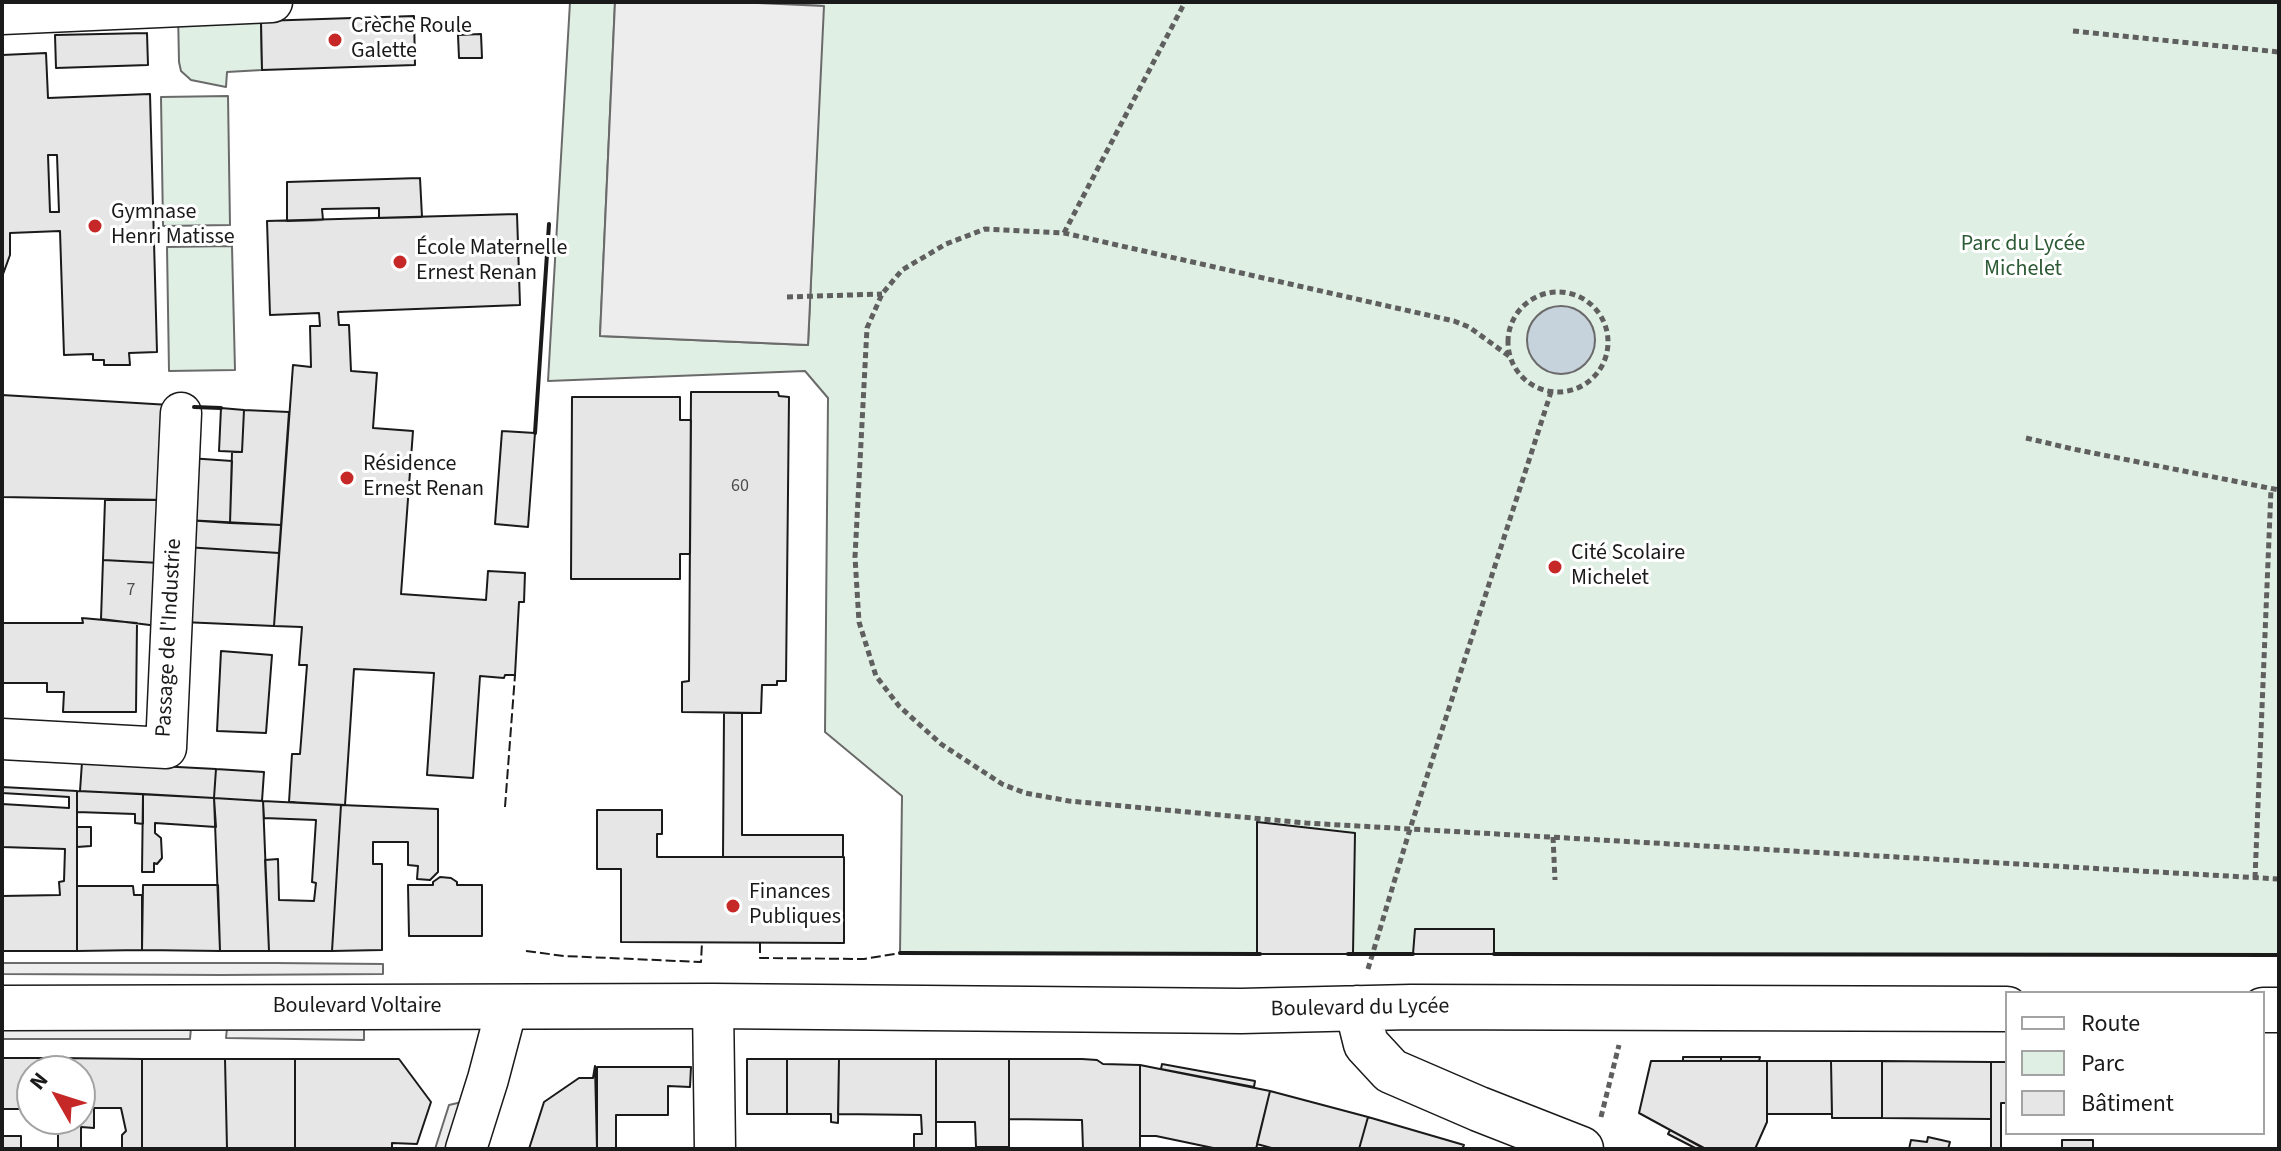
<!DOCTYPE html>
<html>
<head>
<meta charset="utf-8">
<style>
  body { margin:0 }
  #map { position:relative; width:2281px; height:1151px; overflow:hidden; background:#fff; font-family:"Source Sans 3",sans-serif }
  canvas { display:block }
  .frame { position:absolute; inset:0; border:4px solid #1a1a1a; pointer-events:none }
  .legend { position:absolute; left:2005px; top:991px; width:260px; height:144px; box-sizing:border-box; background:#fff; border:2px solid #a3a3a3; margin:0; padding:10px 14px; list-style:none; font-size:24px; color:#1a1a1a }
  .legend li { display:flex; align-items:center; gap:16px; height:40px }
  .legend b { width:40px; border:2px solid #a3a3a3 }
  .north { position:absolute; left:16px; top:1055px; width:80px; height:80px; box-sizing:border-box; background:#fff; border:2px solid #a3a3a3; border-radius:50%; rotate:309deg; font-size:22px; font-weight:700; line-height:32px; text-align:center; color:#1a1a1a }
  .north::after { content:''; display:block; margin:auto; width:28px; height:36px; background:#c62828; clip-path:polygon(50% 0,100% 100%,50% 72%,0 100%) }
</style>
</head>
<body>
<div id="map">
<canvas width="2281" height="1151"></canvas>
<div class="frame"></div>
<ul class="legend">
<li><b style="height:10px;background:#fff"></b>Route</li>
<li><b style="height:22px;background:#e0efe3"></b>Parc</li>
<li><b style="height:22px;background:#e6e6e6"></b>Bâtiment</li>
</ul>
<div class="north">N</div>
</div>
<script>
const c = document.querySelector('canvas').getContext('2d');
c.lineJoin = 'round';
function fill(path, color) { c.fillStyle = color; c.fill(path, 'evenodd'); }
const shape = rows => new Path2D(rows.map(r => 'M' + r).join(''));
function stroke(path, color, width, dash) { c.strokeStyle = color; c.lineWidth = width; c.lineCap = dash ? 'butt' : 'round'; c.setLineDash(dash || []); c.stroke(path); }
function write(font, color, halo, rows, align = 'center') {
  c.font = font + ' "Source Sans 3",sans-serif'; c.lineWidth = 6; c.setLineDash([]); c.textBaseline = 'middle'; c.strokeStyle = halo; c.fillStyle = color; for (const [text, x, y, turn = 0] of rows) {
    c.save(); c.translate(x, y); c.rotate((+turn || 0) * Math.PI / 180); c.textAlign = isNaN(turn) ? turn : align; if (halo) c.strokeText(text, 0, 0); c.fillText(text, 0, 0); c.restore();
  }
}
const green = shape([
  [570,2,615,2,600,336,808,345,823,6,736,2,2279,2,2279,955,900,953,902,796,825,732,828,398,805,371,548,381,570,2],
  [178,13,261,21,262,70,227,72,226,87,191,80,181,71,179,62,178,13],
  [228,96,230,225,163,226,161,97,228,96],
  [232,246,235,370,169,371,167,247,232,246]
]);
const parking = shape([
  [615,2,736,2,824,6,808,345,600,336,615,2],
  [2,963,275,963,383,964,383,974,221,975,2,974,2,963],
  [2,1028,191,1028,190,1039,2,1039,2,1028],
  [227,1028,364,1028,364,1040,226,1038,227,1028],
  [462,1102,446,1149,435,1149,449,1105,462,1102]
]);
const water = shape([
  '1527 340a34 34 0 1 1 68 0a34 34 0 1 1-68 0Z'
]);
const building = shape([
  [414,16,415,65,262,70,261,21,414,16],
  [147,33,148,65,56,68,55,35,147,33],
  [481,34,482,58,459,58,458,35,481,34],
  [46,53,48,98,150,94,157,352,129,353,130,365,104,365,104,360,93,360,93,354,64,355,60,231,10,233,10,255,2,277,2,55,46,53],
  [48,155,57,155,59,212,50,212,48,155],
  [420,178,422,217,379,218,379,208,322,209,323,220,287,221,287,182,420,178],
  [517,214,520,305,338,312,339,325,349,325,351,371,377,373,373,428,413,431,401,594,486,600,488,571,525,573,524,602,519,602,515,675,505,675,504,678,480,676,473,778,427,775,434,673,354,669,345,805,289,802,292,754,300,754,307,665,299,665,302,627,274,626,293,365,311,367,310,326,320,326,319,313,270,315,267,221,517,214],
  [691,392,778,392,779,396,789,397,786,681,777,681,777,685,762,685,761,713,682,712,682,682,689,681,691,392],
  [2,395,170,405,165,500,2,497,2,395],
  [572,397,680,397,680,420,691,420,690,554,680,554,680,579,571,579,572,397],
  [221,408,244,410,242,452,219,451,221,408],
  [244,410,289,412,281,525,230,523,232,452,242,452,244,410],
  [502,431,535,433,528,527,495,524,502,431],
  [189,458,232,461,230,523,186,520,189,458],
  [105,500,165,500,160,563,103,560,105,500],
  [186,520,281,525,279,553,185,547,186,520],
  [185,547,279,553,274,626,182,622,185,547],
  [103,560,160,563,158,626,101,619,103,560],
  [82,618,137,623,136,712,63,712,64,692,47,692,47,683,2,683,2,623,83,623,82,618],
  [221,651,272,655,266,733,217,731,221,651],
  [724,713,742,713,742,835,843,835,843,857,723,857,724,713],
  [82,762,216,769,214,798,80,791,82,762],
  [216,769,264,772,262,801,214,798,216,769],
  [2,787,77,791,77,951,2,951,2,896,60,895,59,882,64,881,65,849,2,847,2,804,69,808,69,797,2,793,2,787],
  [77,791,143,794,143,824,135,823,135,814,77,812,77,791],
  [143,794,214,798,216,827,155,823,155,833,161,838,162,858,157,864,154,863,154,872,142,872,143,794],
  [214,798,263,801,269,951,220,951,214,798],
  [263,801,341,805,332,951,269,951,265,860,278,859,279,900,314,901,316,883,312,882,316,820,264,818,263,801],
  [341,805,438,809,438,872,430,880,417,879,418,866,408,865,408,842,373,842,373,864,382,864,382,950,332,951,341,805],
  [597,810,662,810,662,834,657,834,657,857,844,857,844,943,621,942,621,869,597,869,597,810],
  [1257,822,1355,833,1353,954,1257,954,1257,822],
  [77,827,91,827,91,846,77,847,77,827],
  [440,877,451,878,457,882,457,885,482,885,482,936,409,936,408,885,433,885,433,882,440,877],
  [143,885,218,885,220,951,142,950,143,885],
  [77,886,133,886,134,895,142,895,142,950,77,951,77,886],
  [1415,929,1494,929,1494,954,1413,954,1415,929],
  [1683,1057,1721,1057,1721,1061,1683,1061,1683,1057],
  [1721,1057,1760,1057,1759,1061,1721,1061,1721,1057],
  [2,1058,58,1058,58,1071,32,1071,32,1109,2,1109,2,1058],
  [58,1058,142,1059,142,1149,122,1149,122,1135,126,1131,121,1108,94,1108,94,1128,81,1127,81,1149,58,1149,58,1119,80,1119,80,1071,58,1071,58,1058],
  [142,1059,225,1059,227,1148,142,1148,142,1059],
  [225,1059,295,1059,295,1149,227,1149,225,1059],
  [295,1059,399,1059,431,1102,417,1144,392,1143,392,1149,295,1149,295,1059],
  [747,1059,787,1059,787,1114,747,1114,747,1059],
  [787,1059,839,1059,838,1123,831,1122,831,1114,787,1114,787,1059],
  [839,1059,936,1059,936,1149,914,1149,914,1134,922,1134,921,1115,838,1114,839,1059],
  [936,1059,1009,1059,1009,1147,976,1147,975,1122,936,1122,936,1059],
  [1009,1059,1082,1059,1097,1060,1103,1064,1140,1065,1140,1149,1083,1149,1082,1120,1009,1119,1009,1059],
  [1651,1061,1767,1061,1767,1122,1755,1149,1705,1149,1639,1113,1651,1061],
  [1767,1061,1831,1061,1832,1114,1767,1114,1767,1061],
  [1831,1061,1882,1061,1882,1118,1832,1118,1831,1061],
  [1882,1061,1991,1062,1991,1119,1882,1118,1882,1061],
  [1991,1062,2007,1062,2007,1103,2001,1103,2001,1149,2048,1149,1991,1149,1991,1062],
  [1162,1064,1255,1081,1254,1087,1161,1069,1162,1064],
  [1140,1065,1270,1091,1256,1149,1218,1149,1156,1136,1140,1136,1140,1065],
  [595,1066,597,1149,529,1149,544,1102,579,1078,593,1078,595,1066],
  [597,1067,691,1067,690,1087,668,1086,668,1115,616,1115,616,1149,597,1149,597,1067],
  [1270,1091,1368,1117,1359,1149,1275,1149,1257,1144,1270,1091],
  [1368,1117,1464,1145,1462,1149,1359,1149,1368,1117],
  [1670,1130,1704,1148,1704,1149,1697,1149,1668,1134,1670,1130],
  [2,1136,21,1136,21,1149,2,1149,2,1136],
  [1928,1137,1950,1142,1948,1149,1909,1149,1911,1140,1927,1142,1928,1137],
  [2062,1140,2093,1140,2093,1149,2062,1149,2062,1140]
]);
const path = shape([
  [2073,31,2279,52],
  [1064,233,1185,2],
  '1508 342a50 50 0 1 1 100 0a50 50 0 1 1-100 0Z',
  [787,297,882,294],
  [1509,356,1469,327,1454,321,1064,233,985,229,946,244,902,270,882,294,867,328,855,557,859,622,876,676,899,706,941,744,1002,784,1025,793,1069,801,1306,823,2279,879],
  [2026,438,2073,449,2279,490],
  [1553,837,1555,880],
  [2255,878,2271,489],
  [1368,969,1410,829,1551,392],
  [1601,1117,1619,1045]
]);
const minor = shape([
  [2,14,272,2],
  [2,739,166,748,181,413],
  [713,1006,715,1149],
  [466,1149,488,1079,507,1007]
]);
const major = shape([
  [2,1008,713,1006,1241,1011,1411,1007,2007,1009],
  [1357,1008,1366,1044,1391,1071,1479,1109,1581,1149],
  [2263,1010,2279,1010]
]);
const fence = shape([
  [505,807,515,675],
  [760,943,760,958,864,959,900,953],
  [526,951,564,956,701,962,702,942]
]);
const wall = shape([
  [194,407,221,408],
  [535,433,549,224],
  [900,953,1260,954],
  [1348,954,1413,954],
  [1494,954,2279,955]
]);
const markers = [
  [335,40,8,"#c62828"],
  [95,226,8,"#c62828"],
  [400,262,8,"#c62828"],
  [347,478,8,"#c62828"],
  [1555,567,8,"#c62828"],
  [733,906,8,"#c62828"]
];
const numberNames = [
  ["60",740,487],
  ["7",131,591]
];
const poiNames = [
  ["Crèche Roule",351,27],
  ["Galette",351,52],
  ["Gymnase",111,213],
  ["Henri Matisse",111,238],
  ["École Maternelle",416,249],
  ["Ernest Renan",416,274],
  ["Résidence",363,465],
  ["Ernest Renan",363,490],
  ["Cité Scolaire",1571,554],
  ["Michelet",1571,579],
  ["Finances",749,893],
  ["Publiques",749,918]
];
const parkNames = [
  ["Parc du Lycée",2023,245],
  ["Michelet",2023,270]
];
const streetNames = [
  ["Passage de l'Industrie",170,638,-87],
  ["Boulevard Voltaire",357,1007],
  ["Boulevard du Lycée",1360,1009,-1]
];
fill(green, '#e0efe3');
stroke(green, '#6a6a6a', 2);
fill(parking, '#ededed');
stroke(parking, '#6a6a6a', 2);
fill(water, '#c6d2dc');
stroke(water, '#6a6a6a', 2);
fill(building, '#e6e6e6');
stroke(building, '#1a1a1a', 2);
stroke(minor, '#1a1a1a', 43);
stroke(major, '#1a1a1a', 47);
stroke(path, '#5f5f5f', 5, [6, 4]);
stroke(minor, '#fff', 40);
stroke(major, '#fff', 44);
stroke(fence, '#1a1a1a', 2, [10, 4]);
stroke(wall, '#1a1a1a', 4);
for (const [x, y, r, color] of markers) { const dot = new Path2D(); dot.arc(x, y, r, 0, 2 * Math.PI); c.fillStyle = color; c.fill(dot); stroke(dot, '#fff', 3); }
write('18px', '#4d4d4d', null, numberNames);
write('22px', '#1a1a1a', '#fff', poiNames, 'left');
write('22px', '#2b5a34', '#fff', parkNames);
write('22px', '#1a1a1a', '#fff', streetNames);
</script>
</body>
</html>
